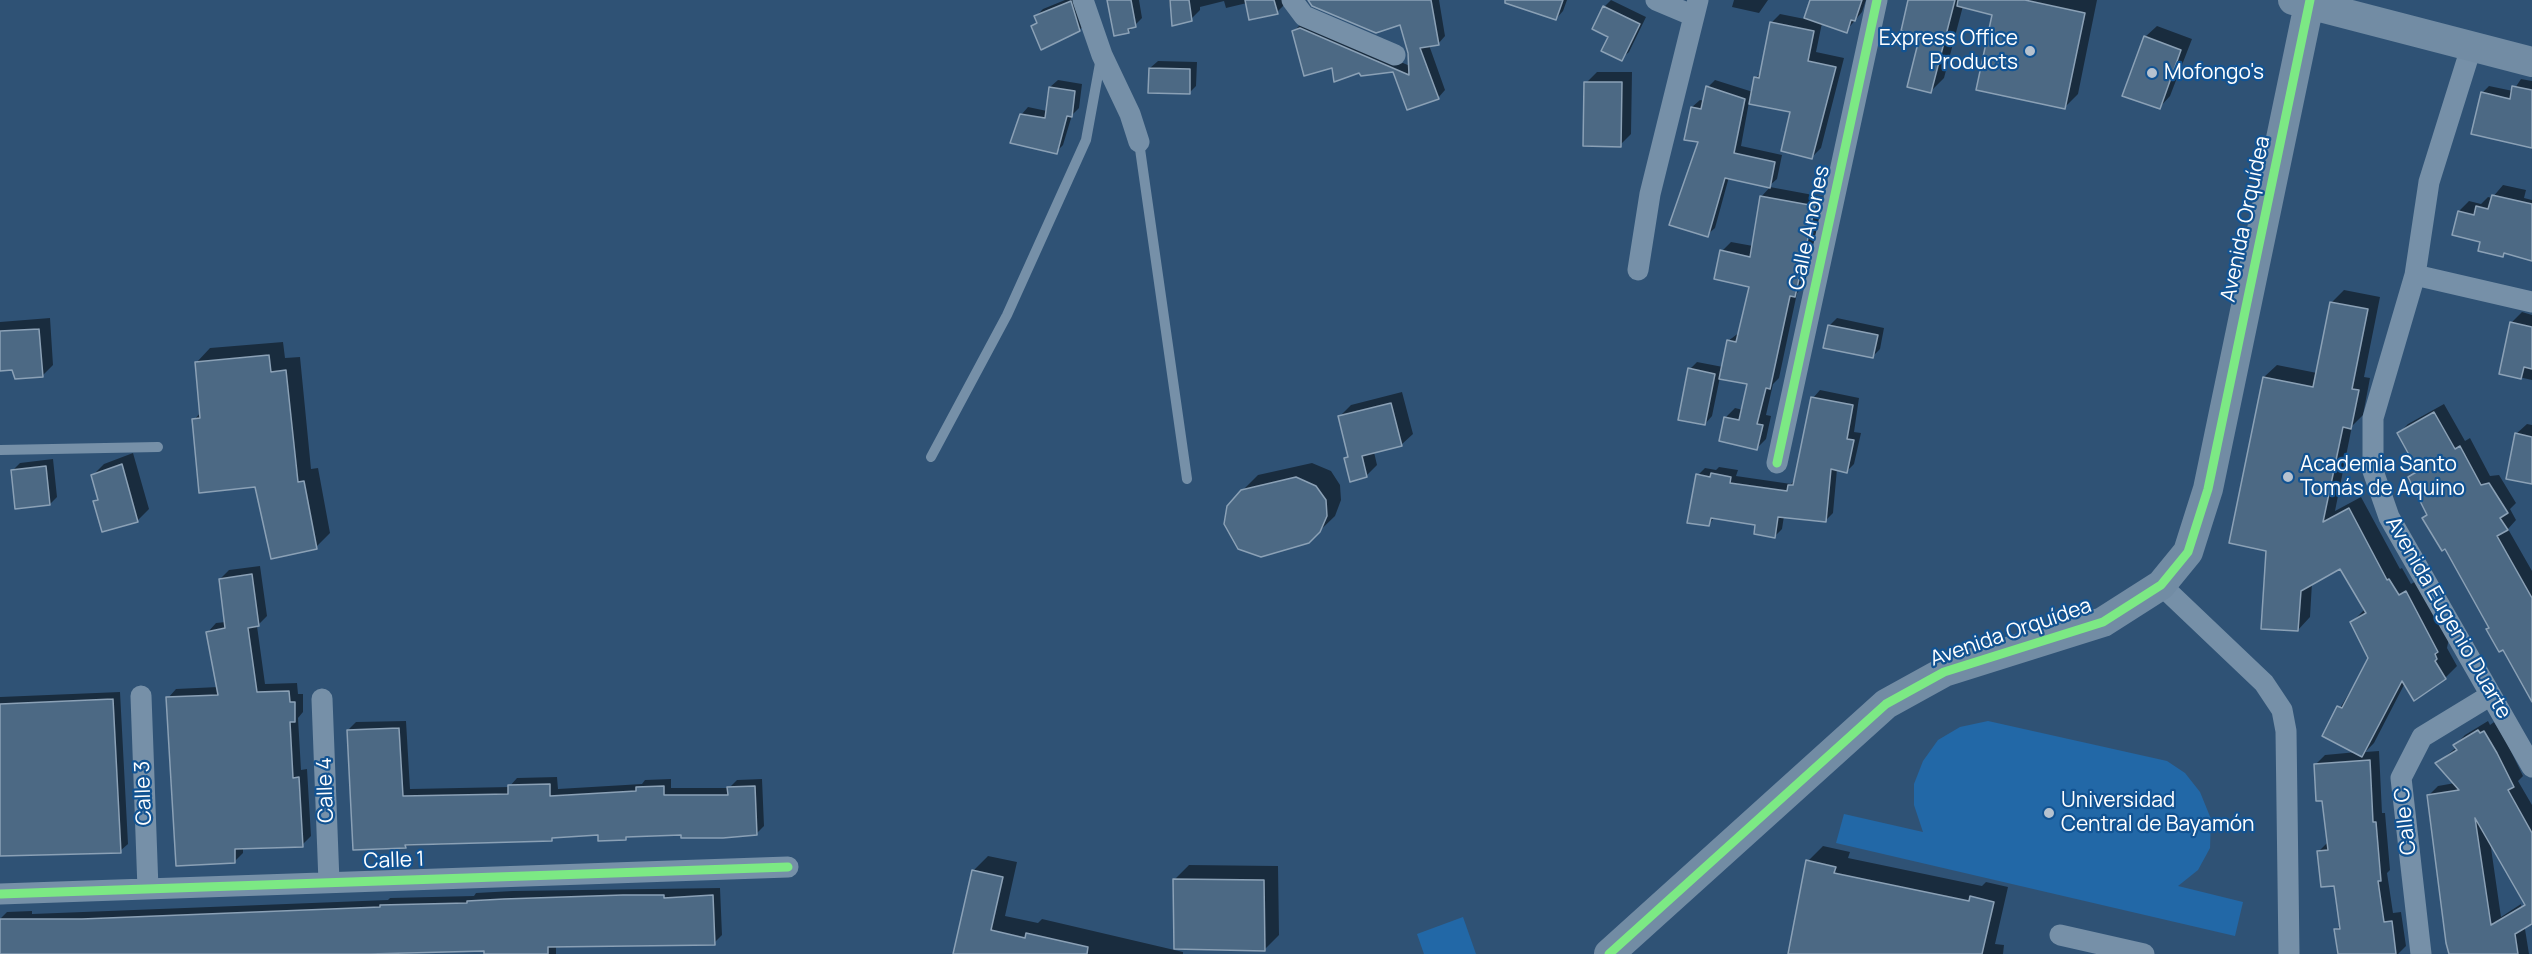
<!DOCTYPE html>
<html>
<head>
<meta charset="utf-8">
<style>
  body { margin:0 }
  canvas { display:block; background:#2f5275 }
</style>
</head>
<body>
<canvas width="2532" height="954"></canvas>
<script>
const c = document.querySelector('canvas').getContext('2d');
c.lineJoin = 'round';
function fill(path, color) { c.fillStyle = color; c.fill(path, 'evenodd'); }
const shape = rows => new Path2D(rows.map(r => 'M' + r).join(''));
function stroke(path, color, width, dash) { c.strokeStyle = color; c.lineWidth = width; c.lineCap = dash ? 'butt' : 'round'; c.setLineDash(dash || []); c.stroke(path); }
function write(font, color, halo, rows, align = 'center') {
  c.font = font + ' Manrope,sans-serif'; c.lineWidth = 4.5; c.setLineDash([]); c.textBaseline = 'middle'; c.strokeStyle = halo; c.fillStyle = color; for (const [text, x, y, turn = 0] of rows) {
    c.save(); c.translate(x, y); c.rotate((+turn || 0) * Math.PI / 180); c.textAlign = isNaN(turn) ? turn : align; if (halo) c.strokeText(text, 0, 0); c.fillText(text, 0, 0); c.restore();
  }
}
const green = shape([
  [1988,721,2167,761,2185,773,2200,792,2211,819,2210,848,2198,870,2178,886,2243,902,2235,936,1836,843,1844,814,1923,832,1914,805,1914,784,1923,761,1938,740,1960,727],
  [1463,917,1476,954,1424,954,1417,934]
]);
const shadow = shape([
  [1065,0,1080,0,1087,23,1079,30,1033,26,1038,21,1036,16,1043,9],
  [1109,0,1139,0,1142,18,1128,32],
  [1169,0,1285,0,1286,3,1277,12,1247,3,1226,8,1224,1,1200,7,1200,10,1191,19,1173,24],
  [1310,0,1439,0,1445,36,1438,44,1429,45,1445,90,1438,98,1394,70,1360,72,1333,66,1294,31,1301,24,1308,22,1410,66,1401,23],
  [1517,0,1567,0,1563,11,1556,19],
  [1611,0,1646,17,1629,52,1621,59,1610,37,1604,7],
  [1734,0,1768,0,1759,13,1732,7],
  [1812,0,1866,0,1862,12,1846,31,1822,23,1816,52,1844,58,1821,148,1812,157,1792,111,1749,102,1741,146,1782,155,1777,179,1769,186,1729,177,1715,228,1707,235,1700,141,1692,107,1700,100,1704,101,1708,87,1715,80,1753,92,1756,78,1761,72,1771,23,1780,14,1805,19],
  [1910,0,2097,0,2078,94,2065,107,1993,14,1963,6,1944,78,1931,91,1922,34],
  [2157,26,2192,39,2170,96,2159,108,2145,37],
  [1158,61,1197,62,1196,86,1189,93,1150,68],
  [1597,72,1632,72,1631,134,1620,145,1586,83],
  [2521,79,2532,81,2532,138,2482,93,2489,86,2513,91],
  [1058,80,1082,84,1079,108,1072,115,1063,145,1056,152,1021,115,1028,107,1047,111,1050,87],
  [2503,185,2526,190,2524,198,2532,200,2532,260,2506,252,2503,256,2482,241,2459,211,2469,201,2481,204,2488,197,2492,198],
  [1770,187,1824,197,1804,286,1797,293,1779,378,1773,384,1766,415,1771,416,1766,439,1757,448,1726,417,1735,408,1743,410,1748,383,1720,377,1712,416,1705,424,1690,369,1697,362,1723,367,1728,341,1740,332,1751,286,1722,251,1731,242,1753,246,1761,197],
  [2344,290,2380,297,2364,377,2370,378,2363,415,2352,426,2335,511,2361,497,2400,569,2402,568,2411,584,2418,580,2449,638,2447,648,2457,666,2445,678,2405,683,2374,743,2365,752,2379,751,2382,813,2385,813,2390,870,2387,873,2393,913,2401,912,2406,946,2398,954,2337,954,2336,930,2341,925,2335,884,2318,852,2328,842,2316,764,2325,755,2357,752,2324,735,2370,658,2352,622,2364,610,2341,567,2312,583,2310,617,2298,630,2268,550,2264,377,2277,365,2317,373,2332,302],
  [2522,312,2532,315,2532,380,2501,373,2511,323],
  [50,318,53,365,42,376,13,369,0,370,0,322],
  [1837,318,1884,328,1880,349,1873,356,1829,326],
  [283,342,285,358,300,357,311,469,318,468,330,533,316,547,194,420,201,412,196,363,210,348],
  [1820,390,1859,398,1854,432,1861,433,1854,464,1847,471,1837,469,1833,513,1826,520,1784,516,1782,529,1775,536,1757,524,1715,517,1709,524,1698,475,1705,468,1716,470,1719,467,1738,470,1736,476,1791,484,1795,479,1813,398],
  [1402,392,1413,434,1401,445,1374,452,1377,465,1366,476,1346,458,1349,455,1340,416,1351,405],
  [2444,404,2465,441,2470,438,2490,476,2499,475,2516,503,2510,509,2516,520,2508,529,2532,571,2532,699,2504,648,2500,650,2410,477,2419,468,2398,434,2408,424],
  [2527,424,2532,425,2532,482,2516,434],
  [133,453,149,509,137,521,94,502,99,497,93,475,104,464],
  [53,459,57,497,50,504,13,470,20,463],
  [1312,463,1331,471,1340,485,1341,500,1335,516,1308,542,1242,491,1258,475],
  [260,566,267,616,257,626,265,684,297,683,298,694,303,694,303,712,298,718,301,770,307,769,311,836,302,845,243,847,243,853,235,861,168,698,176,689,218,687,208,632,216,623,226,622,220,579,229,570],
  [120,692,128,844,120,851,0,855,0,697],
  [406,721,410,789,509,787,517,778,557,777,558,789,642,784,645,780,671,779,671,788,729,788,737,780,762,779,764,826,756,834,629,835,625,839,600,834,555,836,551,840,355,848,348,730,356,722],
  [2488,721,2490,725,2494,722,2507,743,2523,776,2518,781,2532,805,2532,920,2526,904,2490,841,2501,917,2521,904,2529,954,2450,954,2436,865,2439,862,2428,796,2438,786,2455,783,2437,763,2457,747,2455,745,2465,735],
  [1823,846,1850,852,1848,858,1982,886,1986,882,2008,887,1995,944,2004,945,2003,954,1789,954,1808,861],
  [988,856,1017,862,1005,916,1038,923,1042,919,1183,952,1183,954,954,954,973,871],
  [1189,865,1278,866,1279,935,1264,950,1174,880],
  [720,888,722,935,714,943,556,945,556,954,486,954,486,950,382,954,0,954,0,919,7,912,32,911,32,914,388,900,390,898,474,896,476,893,513,891]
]);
const building = shape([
  [1107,0,1131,0,1136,27,1128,29,1129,33,1114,36,1107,0],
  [1170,0,1189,0,1192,21,1172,26,1170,0],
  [1245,0,1274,0,1278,14,1249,20,1245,0],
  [1308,0,1431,0,1439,45,1420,48,1439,99,1407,110,1393,72,1361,76,1359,73,1334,82,1332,68,1304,76,1292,31,1300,28,1409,75,1408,53,1400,25,1376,33,1312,6,1308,0],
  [1505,0,1563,0,1556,20,1505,3,1505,0],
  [1810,0,1862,0,1855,21,1851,20,1847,33,1804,18,1810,0],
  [1908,0,1955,0,1931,93,1907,87,1920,35,1901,31,1908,0],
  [1958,0,2025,0,2085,13,2065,109,1976,90,1992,15,1957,6,1958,0],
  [1071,1,1080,31,1041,50,1031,26,1037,23,1034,16,1071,1],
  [1603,6,1640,24,1622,61,1601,51,1608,37,1592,29,1603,6],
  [1770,22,1814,31,1808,61,1836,67,1812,159,1781,151,1790,112,1749,104,1754,77,1759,78,1770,22],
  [2144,36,2181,50,2160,109,2122,96,2144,36],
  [1149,68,1190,69,1190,94,1148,93,1149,68],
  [1584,82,1622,82,1621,147,1583,146,1584,82],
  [1706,86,1745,99,1734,153,1775,162,1770,188,1725,178,1708,237,1669,225,1698,142,1684,140,1691,107,1701,109,1706,86],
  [2512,86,2532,90,2532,148,2471,134,2481,92,2510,99,2512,86],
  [1049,87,1075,91,1072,117,1067,116,1057,154,1010,143,1020,114,1045,118,1049,87],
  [2492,195,2532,204,2532,261,2504,253,2503,257,2478,251,2480,242,2452,235,2458,211,2474,215,2476,206,2488,209,2492,195],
  [1760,196,1815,206,1795,297,1790,296,1770,389,1766,388,1757,424,1763,425,1757,450,1719,441,1724,417,1739,420,1747,384,1719,379,1727,340,1736,342,1749,287,1714,279,1720,250,1750,257,1760,196],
  [2330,302,2368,309,2352,389,2359,390,2351,429,2343,427,2323,522,2349,508,2387,580,2389,579,2399,595,2406,591,2438,652,2435,654,2437,659,2435,661,2446,679,2414,701,2402,681,2362,757,2322,736,2337,706,2342,708,2368,658,2350,622,2366,613,2340,569,2301,591,2298,631,2261,629,2266,551,2229,543,2263,377,2313,387,2330,302],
  [2510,322,2532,327,2532,369,2524,367,2521,379,2499,374,2510,322],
  [1828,325,1878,335,1873,358,1823,348,1828,325],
  [39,329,43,377,15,379,12,370,0,371,0,331,39,329],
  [269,355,271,372,286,370,298,482,304,481,317,549,271,559,255,487,199,493,192,419,200,418,195,362,269,355],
  [1688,368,1715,374,1705,425,1678,420,1688,368],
  [1811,397,1853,405,1847,439,1854,440,1847,473,1831,469,1826,522,1778,517,1775,538,1754,534,1755,525,1711,518,1709,526,1687,523,1696,474,1710,477,1711,473,1731,477,1730,483,1787,491,1788,485,1793,485,1811,397],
  [1391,403,1402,446,1362,456,1367,477,1350,482,1344,458,1348,457,1338,416,1391,403],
  [2434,412,2455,449,2460,446,2481,485,2489,483,2508,513,2500,518,2508,530,2497,536,2532,598,2532,702,2503,650,2499,652,2486,629,2489,628,2445,549,2442,551,2422,518,2427,515,2408,477,2418,471,2397,433,2434,412],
  [2515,433,2532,437,2532,484,2506,479,2515,433],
  [122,464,138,522,102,532,93,501,98,500,91,475,122,464],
  [46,466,50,505,15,509,11,470,46,466],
  [1296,477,1316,486,1326,500,1327,516,1320,532,1309,543,1261,557,1238,549,1224,524,1227,506,1241,490,1296,477],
  [252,574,259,626,248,628,257,692,289,691,290,702,295,702,295,722,290,722,293,778,299,777,303,847,235,849,235,863,176,866,166,697,218,695,206,632,225,628,219,579,252,574],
  [113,699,121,853,0,856,0,704,113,699],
  [399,728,403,796,508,794,508,785,550,784,550,796,636,791,636,787,664,786,664,795,728,795,727,787,755,786,757,835,723,838,681,838,681,835,626,837,626,840,598,841,598,835,552,838,552,841,405,845,406,848,353,850,347,730,399,728],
  [2478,730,2480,733,2484,731,2497,753,2514,787,2508,790,2532,833,2532,924,2515,934,2518,954,2449,954,2446,943,2427,795,2459,790,2435,763,2457,750,2453,745,2478,730],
  [2475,818,2525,905,2491,925,2475,818],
  [2370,760,2373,822,2376,822,2381,881,2378,881,2384,922,2392,921,2396,954,2338,954,2334,929,2340,929,2334,886,2321,887,2317,851,2328,850,2322,801,2316,801,2314,764,2370,760],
  [1806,860,1836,867,1834,873,1969,901,1970,896,1994,902,1982,954,1788,954,1806,860],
  [972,870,1003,877,991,930,1025,938,1026,933,1088,947,1087,954,953,954,972,870],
  [1173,879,1264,880,1265,951,1174,949,1173,879],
  [623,895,664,895,664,898,713,895,715,945,548,947,548,954,484,954,484,951,369,954,0,954,0,919,82,919,380,907,380,905,467,903,467,901,504,899,623,895]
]);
const lane = shape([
  [1139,142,1187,479],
  [0,450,158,447],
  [931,457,1007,315,1086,140,1101,58]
]);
const street = shape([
  [1083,0,1102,55,1130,114,1139,142],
  [1292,0,1304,16,1395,55],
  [1656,0,1694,16],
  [2471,48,2429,182,2415,275,2373,418,2373,471,2389,517,2532,767],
  [1638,270,1650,194,1698,0],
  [2415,275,2532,302],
  [1777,463,1877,0],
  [2161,585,2264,683,2282,710,2286,731,2289,954],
  [141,696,148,889],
  [322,699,329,882],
  [0,894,788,867],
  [2060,935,2144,954],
  [2421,954,2401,778,2422,737,2491,695]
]);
const secondary = shape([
  [2293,0,2532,62],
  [1609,954,1886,704,1944,672,2103,622,2161,585,2188,552,2208,489,2309,4]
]);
const cycleway = shape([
  [1777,463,1877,0],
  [0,894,788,867],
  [1609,954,1886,704,1944,672,2103,622,2161,585,2188,552,2208,489,2310,0]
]);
const markers = [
  [2030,51,6,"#b6c2cf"],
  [2152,73,6,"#b6c2cf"],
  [2288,477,6,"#b6c2cf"],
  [2049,813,6,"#b6c2cf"]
];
const poiNames = [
  ["Express Office",2018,39,"right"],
  ["Products",2018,63,"right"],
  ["Mofongo's",2164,73],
  ["Academia Santo",2300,465],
  ["Tomás de Aquino",2300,489],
  ["Universidad",2061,801],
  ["Central de Bayamón",2061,825]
];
const streetNames = [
  ["Avenida Orquídea",2246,219,-78],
  ["Calle Anones",1810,228,-78],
  ["Avenida Eugenio Duarte",2448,618,60],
  ["Avenida Orquídea",2011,633,-19],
  ["Calle 4",326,790,-92],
  ["Calle 3",144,793,-92],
  ["Calle C",2406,821,-96],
  ["Calle 1",394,861,-2]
];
fill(green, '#2268a7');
fill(shadow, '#0007');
fill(building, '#4c6984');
stroke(building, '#8ba1b6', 1.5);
stroke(lane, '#7690a8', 10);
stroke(street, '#7690a8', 21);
stroke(secondary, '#728ca4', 30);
stroke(cycleway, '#7ce984', 9);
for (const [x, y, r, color] of markers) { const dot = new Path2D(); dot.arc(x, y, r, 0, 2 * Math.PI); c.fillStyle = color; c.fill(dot); stroke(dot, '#125392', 2); }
write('21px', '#fff', '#125392', poiNames, 'left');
write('21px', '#fff', '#125392', streetNames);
</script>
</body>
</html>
